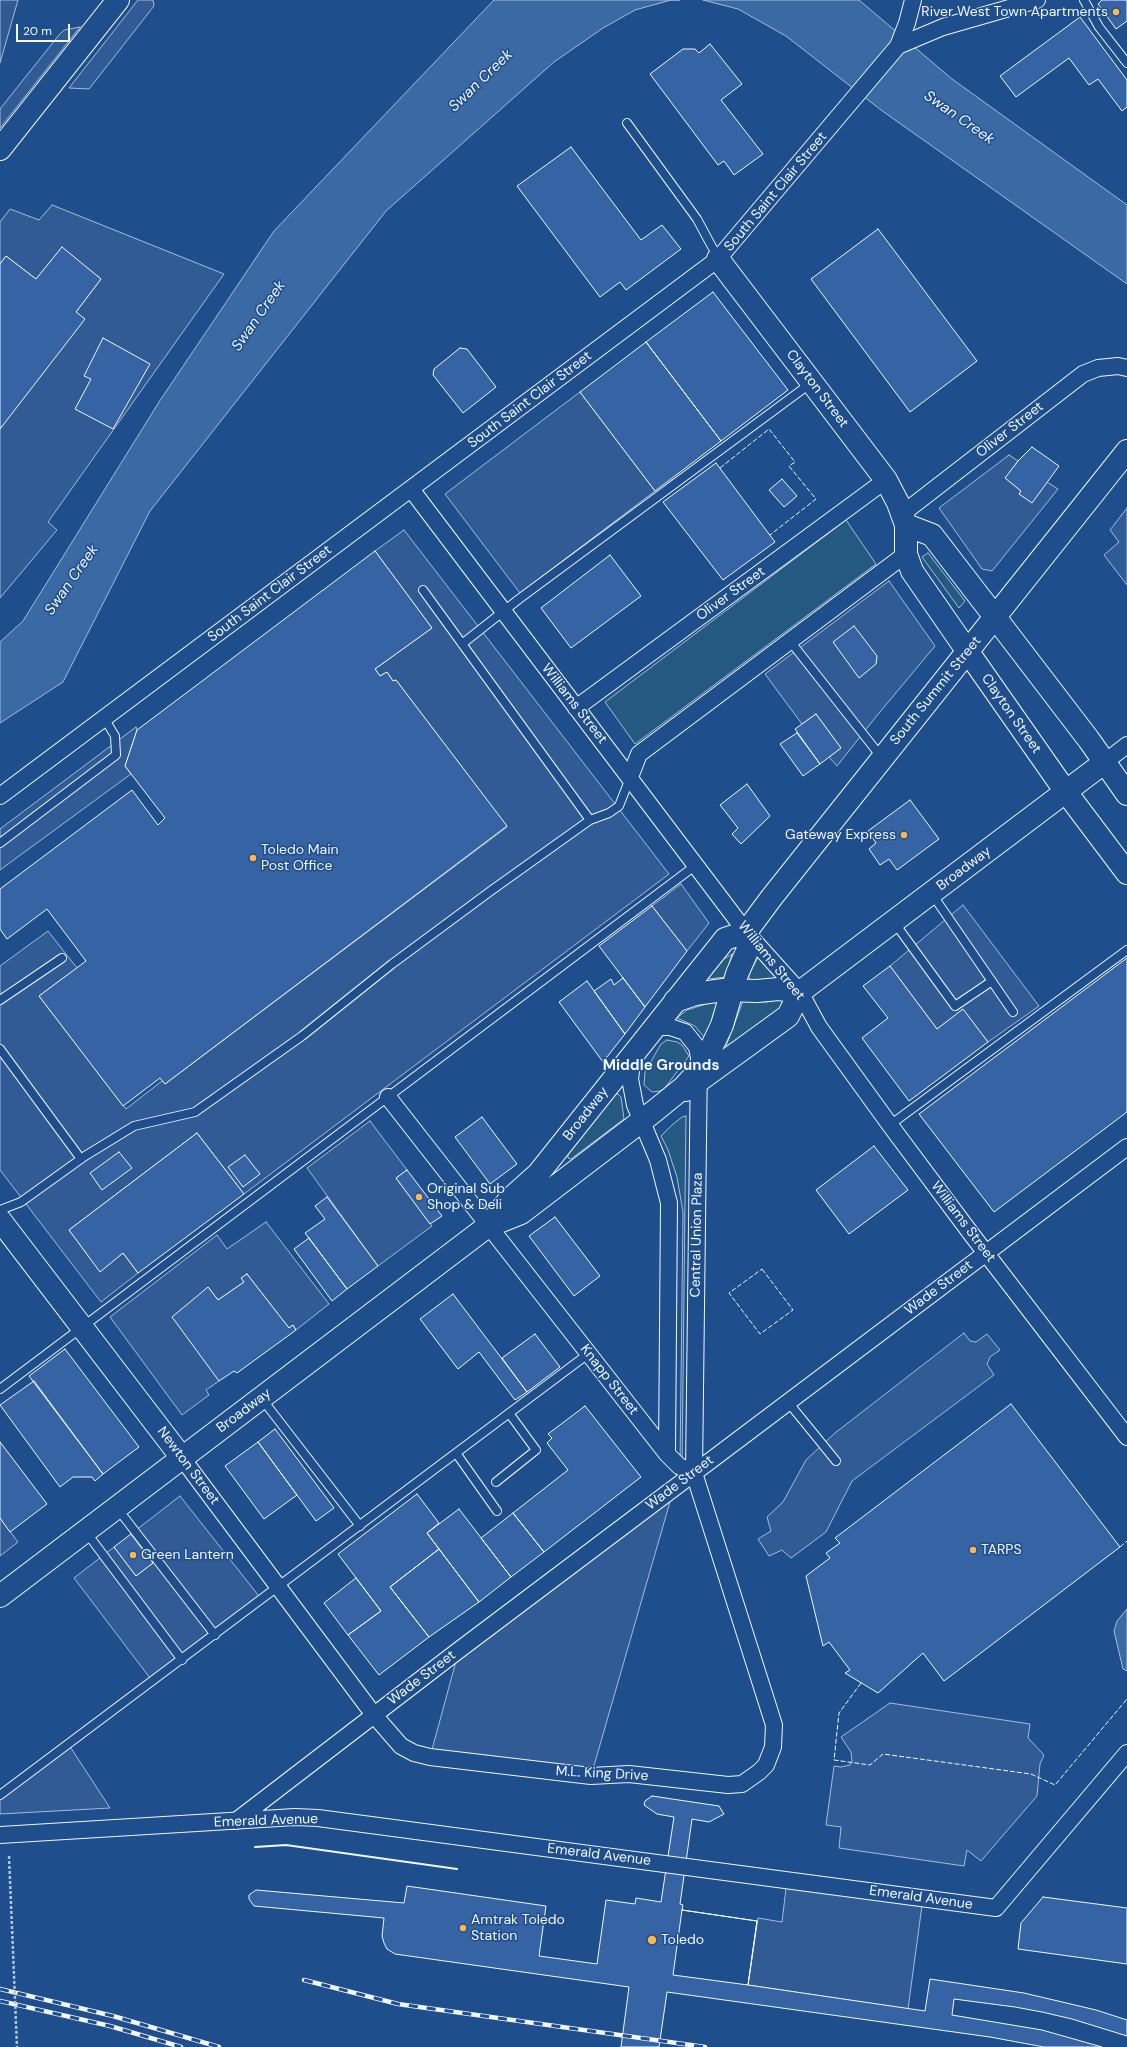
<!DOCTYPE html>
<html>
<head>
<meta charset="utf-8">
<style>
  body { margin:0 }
  #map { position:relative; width:1127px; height:2047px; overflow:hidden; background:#1f4e8c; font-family:"DM Sans",sans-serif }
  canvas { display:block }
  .scale { position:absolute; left:16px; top:24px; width:54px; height:18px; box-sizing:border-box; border:2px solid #f2f6ff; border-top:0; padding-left:5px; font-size:12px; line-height:14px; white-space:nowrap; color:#f2f6ff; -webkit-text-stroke:3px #1f4e8c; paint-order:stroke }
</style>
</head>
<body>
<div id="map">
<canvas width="1127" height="2047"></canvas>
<div class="scale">20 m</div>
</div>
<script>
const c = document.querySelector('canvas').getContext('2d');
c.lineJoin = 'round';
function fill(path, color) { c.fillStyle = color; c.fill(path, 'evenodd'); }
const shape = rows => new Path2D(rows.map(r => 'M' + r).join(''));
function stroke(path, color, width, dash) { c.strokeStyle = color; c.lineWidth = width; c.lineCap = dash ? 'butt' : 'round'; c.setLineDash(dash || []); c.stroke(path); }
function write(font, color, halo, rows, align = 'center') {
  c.font = font + ' "DM Sans",sans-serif'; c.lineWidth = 3; c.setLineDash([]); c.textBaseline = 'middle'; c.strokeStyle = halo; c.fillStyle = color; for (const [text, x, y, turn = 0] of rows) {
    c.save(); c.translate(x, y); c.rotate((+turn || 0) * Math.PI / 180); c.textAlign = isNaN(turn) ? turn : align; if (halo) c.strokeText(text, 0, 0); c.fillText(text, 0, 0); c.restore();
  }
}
const green = shape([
  [846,520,876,564,635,744,605,702,846,520],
  [928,553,965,601,959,608,922,557,928,553],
  [732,954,725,977,710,979,709,976,724,959,732,954],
  [759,955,776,977,774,979,749,980,749,975,759,955],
  [786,998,792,999,725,1049,743,1001,767,1002,786,998],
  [716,1001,718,1004,714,1016,704,1037,695,1026,677,1018,687,1010,716,1001],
  [667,1040,677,1042,682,1045,689,1056,664,1089,660,1091,652,1092,644,1085,645,1072,661,1044,667,1040],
  [615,1094,618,1094,621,1097,624,1119,571,1159,568,1158,568,1154,615,1094],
  [686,1116,682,1465,680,1465,683,1212,677,1177,668,1150,661,1136,672,1125,682,1117,686,1116]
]);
const parking = shape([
  [0,0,18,0,0,63,0,0],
  [138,0,153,0,154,6,89,89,69,88,138,0],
  [80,27,0,128,0,109,59,35,64,30,80,27],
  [52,205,224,274,48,522,57,530,0,598,0,429,76,312,101,279,62,248,36,279,6,256,0,264,0,222,10,209,39,220,52,205],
  [580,392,655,491,520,593,445,494,580,392],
  [1009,455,1018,461,1006,478,1021,491,1019,494,1047,482,1058,489,992,571,982,569,939,508,1009,455],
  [1127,508,1127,585,1104,555,1119,542,1110,530,1127,508],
  [404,530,669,874,244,1194,197,1133,69,1230,100,1271,123,1253,138,1273,101,1302,0,1170,0,966,48,931,77,968,39,996,126,1109,162,1081,165,1084,507,827,396,680,393,681,387,672,380,676,375,669,432,628,375,551,404,530],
  [889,581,935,646,875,718,837,766,829,757,841,748,816,714,802,724,765,674,889,581],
  [136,727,137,730,125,766,131,774,0,870,0,829,136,727],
  [681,884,709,923,687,951,652,906,681,884],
  [963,905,1039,1006,988,1042,963,1010,937,1029,890,966,963,905],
  [370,1121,407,1170,396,1178,432,1226,378,1266,307,1168,370,1121],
  [266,1222,329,1304,296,1330,293,1325,289,1328,247,1274,242,1278,244,1282,218,1300,208,1287,219,1381,206,1390,209,1395,182,1415,110,1317,217,1235,227,1249,266,1222],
  [964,1333,970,1341,976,1342,987,1334,1000,1350,990,1357,987,1364,994,1375,852,1481,826,1532,791,1558,782,1550,769,1556,758,1539,771,1531,767,1517,783,1502,806,1460,835,1433,964,1333],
  [674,1488,591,1776,430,1757,459,1650,674,1488],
  [180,1496,262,1600,153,1682,74,1578,114,1547,136,1576,153,1563,131,1534,180,1496],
  [0,1518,18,1542,0,1556,0,1518],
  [890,1703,1030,1724,1028,1738,1044,1755,1040,1764,1037,1796,981,1861,967,1850,964,1866,839,1848,841,1827,826,1825,834,1766,841,1767,850,1765,852,1761,851,1752,841,1737,890,1703],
  [69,1745,110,1808,0,1814,0,1797,69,1745],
  [787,1880,923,1898,908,2009,748,1985,758,1918,782,1922,787,1880]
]);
const water = shape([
  [494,0,680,0,671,0,635,10,603,28,554,62,386,211,150,511,63,682,0,723,0,642,23,621,159,402,274,231,494,0],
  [703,0,859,0,952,79,1127,205,1127,284,881,110,786,36,738,9,703,0],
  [1127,1609,1127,1671,1123,1669,1114,1631,1117,1621,1127,1609]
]);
const building = shape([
  [1102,0,1127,0,1127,21,1116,29,1098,4,1102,0],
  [1080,17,1127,80,1127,107,1122,111,1098,79,1089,85,1069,58,1016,97,1000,76,1080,17],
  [710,44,742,84,721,100,763,154,734,175,724,161,718,165,650,74,683,49,695,49,699,53,710,44],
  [571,147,641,240,662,225,681,249,626,290,620,282,600,297,517,186,571,147],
  [878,229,977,361,910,412,811,279,878,229],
  [62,247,101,279,76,312,85,319,0,429,0,264,6,256,36,279,62,247],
  [713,292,788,390,721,441,646,342,713,292],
  [103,338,150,364,113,429,75,409,91,379,84,376,103,338],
  [646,342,721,441,655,491,580,392,646,342],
  [460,348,467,349,496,387,463,413,433,375,434,369,460,348],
  [1032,447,1059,466,1032,503,1019,494,1021,491,1005,478,1018,461,1032,447],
  [716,463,775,542,723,580,663,502,716,463],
  [782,479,797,496,784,507,769,490,782,479],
  [375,551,432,628,375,669,380,676,387,672,393,681,396,680,507,826,165,1084,160,1078,123,1106,39,996,86,961,47,909,7,939,0,929,0,889,132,790,158,825,165,818,125,766,137,730,375,551],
  [610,555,641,596,571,648,541,608,610,555],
  [854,626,877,656,876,664,859,678,833,642,854,626],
  [816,714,841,748,820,764,795,729,816,714],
  [797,733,820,764,803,776,780,744,797,733],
  [747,784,770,816,741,844,732,834,738,828,720,805,747,784],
  [910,800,939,839,897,870,889,859,880,865,869,849,876,843,868,831,910,800],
  [652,906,687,951,645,1007,599,946,652,906],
  [1127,958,1127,1112,994,1212,919,1114,1127,958],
  [890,966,937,1029,963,1009,988,1042,909,1101,862,1038,888,1018,863,986,890,966],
  [623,978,645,1007,625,1034,594,991,611,979,614,985,623,978],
  [587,981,625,1034,603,1062,559,1002,587,981],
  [482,1117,517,1164,490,1184,455,1137,482,1117],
  [197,1133,244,1194,138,1273,123,1253,100,1272,69,1230,197,1133],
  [874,1146,908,1190,849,1234,816,1190,874,1146],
  [119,1152,132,1168,102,1190,90,1173,119,1152],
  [245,1155,260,1174,243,1187,228,1167,245,1155],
  [407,1170,442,1216,430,1224,396,1178,407,1170],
  [327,1197,378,1266,347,1289,305,1233,325,1219,315,1206,327,1197],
  [555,1217,600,1276,574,1296,529,1236,555,1217],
  [309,1238,347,1289,332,1301,294,1249,309,1238],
  [247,1274,289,1328,293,1325,296,1330,237,1373,234,1371,219,1381,172,1317,208,1287,218,1300,244,1282,241,1278,247,1274],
  [453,1294,527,1392,515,1400,479,1352,458,1369,420,1319,453,1294],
  [535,1334,560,1367,527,1392,502,1358,535,1334],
  [65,1349,139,1447,103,1474,29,1376,65,1349],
  [34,1381,103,1474,95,1481,92,1477,73,1477,60,1487,0,1405,34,1381],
  [1011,1404,1120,1547,944,1681,923,1653,878,1693,845,1673,850,1670,829,1642,823,1646,806,1576,830,1558,826,1553,840,1543,835,1538,1011,1404],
  [585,1406,641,1477,544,1552,513,1513,568,1470,547,1443,552,1438,548,1434,585,1406],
  [275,1429,334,1508,316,1521,258,1442,275,1429],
  [0,1442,47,1504,10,1532,0,1518,0,1442],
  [258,1442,297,1495,264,1519,225,1466,258,1442],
  [417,1494,439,1523,427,1533,439,1549,390,1587,429,1637,379,1675,348,1635,381,1611,338,1554,417,1494],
  [459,1509,511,1577,479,1602,427,1533,459,1509],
  [513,1513,544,1552,511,1577,481,1538,513,1513],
  [131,1534,153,1563,136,1576,114,1547,131,1534],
  [439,1549,479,1602,429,1637,390,1587,439,1549],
  [356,1578,381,1611,348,1635,324,1603,356,1578],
  [652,1796,719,1806,724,1814,709,1822,692,1819,680,1904,683,1905,682,1910,757,1921,748,1985,925,2011,930,1979,1024,1993,1096,2010,1127,2020,1127,2036,1072,2019,1042,2012,1015,2007,954,1999,952,2015,1042,2030,1102,2047,1044,2047,990,2037,667,1992,659,2047,621,2047,629,1987,395,1954,387,1949,384,1943,382,1936,384,1918,254,1906,249,1899,249,1895,256,1890,404,1903,407,1886,546,1906,539,1956,597,1964,606,1900,635,1904,636,1898,661,1902,674,1817,657,1814,644,1805,645,1801,652,1796],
  [1043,1897,1127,1908,1127,1964,1018,1949,1021,1923,1043,1897],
  [682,1910,757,1921,748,1985,673,1975,682,1910]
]);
const lane = shape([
  [1084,0,1099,27,1127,63],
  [627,123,697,219,718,258],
  [423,590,590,820],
  [790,641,882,758],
  [462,644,519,599,811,383],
  [0,843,116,755,115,736,104,718],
  [932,894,1013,1012],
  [894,922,955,1006,992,981],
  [0,1000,62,958],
  [0,1049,81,1159],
  [890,1125,1127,950],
  [0,1210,21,1202,85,1156,134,1126,195,1112,302,1036,392,964,492,890,590,820,609,813,619,806,630,778],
  [0,1389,696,865],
  [262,1399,360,1526],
  [788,1402,836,1461],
  [456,1453,497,1511],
  [496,1482,536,1450,509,1413],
  [117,1508,215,1635],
  [86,1532,182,1660],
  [0,1795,588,1354]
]);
const street = shape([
  [898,46,907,23,913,0],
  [411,489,746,932,800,992,819,1027,890,1125,972,1235,1127,1437],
  [902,514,1083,374,1098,368,1118,366,1127,368],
  [576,708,886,480],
  [1105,762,1127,745],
  [630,777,639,754,906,554],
  [0,796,718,259,898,46,943,27,1037,0],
  [633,1055,630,1079,635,1105,658,1160,669,1203,667,1454],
  [388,1097,667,1454,679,1466,694,1473],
  [182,1458,374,1715,401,1746,414,1753,430,1757,591,1776,629,1774,728,1785,742,1784,759,1772,766,1765,773,1747,774,1725,694,1473,699,1058,697,1047,685,1032,670,1027,656,1027],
  [236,1821,459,1650,1127,1147],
  [0,1835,295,1817,318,1818,996,1908,1127,1753]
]);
const secondary = shape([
  [0,149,118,0],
  [718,259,886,480,898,503,906,525,906,554,912,571,968,652],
  [906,525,932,535,995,617],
  [675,1001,695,994,723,990,757,991,779,989,800,992],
  [686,1090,788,1016,800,992,1105,762],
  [0,1220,182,1458]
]);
const primary = shape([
  [995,617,1089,740,1127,794],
  [968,652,1066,792,1127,873],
  [491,1225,521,1213,652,1113,684,1087,696,1074,705,1061,722,1025,737,974,748,949,746,932],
  [0,1596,488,1226,509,1200,538,1174,725,939,746,932,772,897,1127,451]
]);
const rail = shape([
  [304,1980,398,2004,705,2047],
  [0,1989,113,2016,219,2047],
  [0,2001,110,2026,181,2047]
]);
const pathBridge = shape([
  [9,1856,17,2047]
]);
const fence = shape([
  [720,468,769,429,795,462,789,466,816,499,770,535],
  [762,1269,793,1310,760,1334,729,1293,762,1269],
  [1120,1547,1127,1541],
  [861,1683,839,1713,834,1760,870,1765,883,1754,1031,1774,1055,1785,1127,1699]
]);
const wall = shape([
  [255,1847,286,1845,457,1869]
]);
const markers = [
  [1116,12,4,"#ffb74d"],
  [904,835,4,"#ffb74d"],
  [253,858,4,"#ffb74d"],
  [419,1197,4,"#ffb74d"],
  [973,1550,4,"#ffb74d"],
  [133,1555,4,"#ffb74d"],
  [463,1928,4,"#ffb74d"],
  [652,1940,5,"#ffb74d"]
];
const poiNames = [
  ["River West Town Apartments",1108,12,"right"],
  ["Gateway Express",896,835,"right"],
  ["Toledo Main",261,850],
  ["Post Office",261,866],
  ["Original Sub",427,1189],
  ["Shop & Deli",427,1205],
  ["TARPS",981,1550],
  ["Green Lantern",141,1555],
  ["Amtrak Toledo",471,1920],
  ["Station",471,1936],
  ["Toledo",661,1940]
];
const streetNames = [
  ["South Saint Clair Street",776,192,-50],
  ["Clayton Street",817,389,53],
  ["South Saint Clair Street",530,400,-37],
  ["Oliver Street",1010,430,-38],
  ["South Saint Clair Street",270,594,-37],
  ["Oliver Street",731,594,-36],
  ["South Summit Street",936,691,-51],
  ["Williams Street",574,704,52],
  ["Clayton Street",1011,714,55],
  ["Broadway",964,869,-37],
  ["Williams Street",771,961,51],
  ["Broadway",586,1114,-52],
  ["Williams Street",963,1222,53],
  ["Central Union Plaza",697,1235,-89],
  ["Wade Street",939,1288,-37],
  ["Knapp Street",609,1380,52],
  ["Broadway",244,1411,-37],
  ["Newton Street",188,1466,53],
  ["Wade Street",680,1483,-37],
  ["Wade Street",422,1678,-37],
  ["M.L. King Drive",602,1774,3],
  ["Emerald Avenue",266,1821,-2],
  ["Emerald Avenue",599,1855,7],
  ["Emerald Avenue",921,1898,8]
];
const waterNames = [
  ["Swan Creek",481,81,-44],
  ["Swan Creek",959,118,35],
  ["Swan Creek",259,316,-55],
  ["Swan Creek",72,580,-55]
];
const neighbourhoodNames = [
  ["Middle Grounds",661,1066]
];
fill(green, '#245a82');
stroke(green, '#a8bbd7', 1);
fill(parking, '#305b95');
stroke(parking, '#a8bbd7', 1);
fill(water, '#3b69a3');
stroke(water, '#a8bbd7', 1);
fill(building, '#3563a3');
stroke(building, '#f2f6ff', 1);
stroke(lane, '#f2f6ff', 10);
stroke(street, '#f2f6ff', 18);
stroke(secondary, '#f2f6ff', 24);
stroke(primary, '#f2f6ff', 24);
stroke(lane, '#1f4e8c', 8);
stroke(street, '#1f4e8c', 16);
stroke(secondary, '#1f4e8c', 22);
stroke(primary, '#1f4e8c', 22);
stroke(rail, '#f2f6ff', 4.5);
stroke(rail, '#1f4e8c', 3, [9]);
stroke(pathBridge, '#b3c4dc', 2.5, [3, 2]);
stroke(fence, '#f2f6ff', 1, [5, 2]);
stroke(wall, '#f2f6ff', 2);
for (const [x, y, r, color] of markers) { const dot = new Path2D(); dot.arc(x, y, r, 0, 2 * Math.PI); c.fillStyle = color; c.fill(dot); stroke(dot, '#1f4e8c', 1.5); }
write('14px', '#f2f6ff', '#1f4e8c', poiNames, 'left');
write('14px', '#f2f6ff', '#1f4e8c', streetNames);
write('italic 15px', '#f2f6ff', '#1f4e8c', waterNames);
write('bold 15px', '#f2f6ff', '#1f4e8c', neighbourhoodNames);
</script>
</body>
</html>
